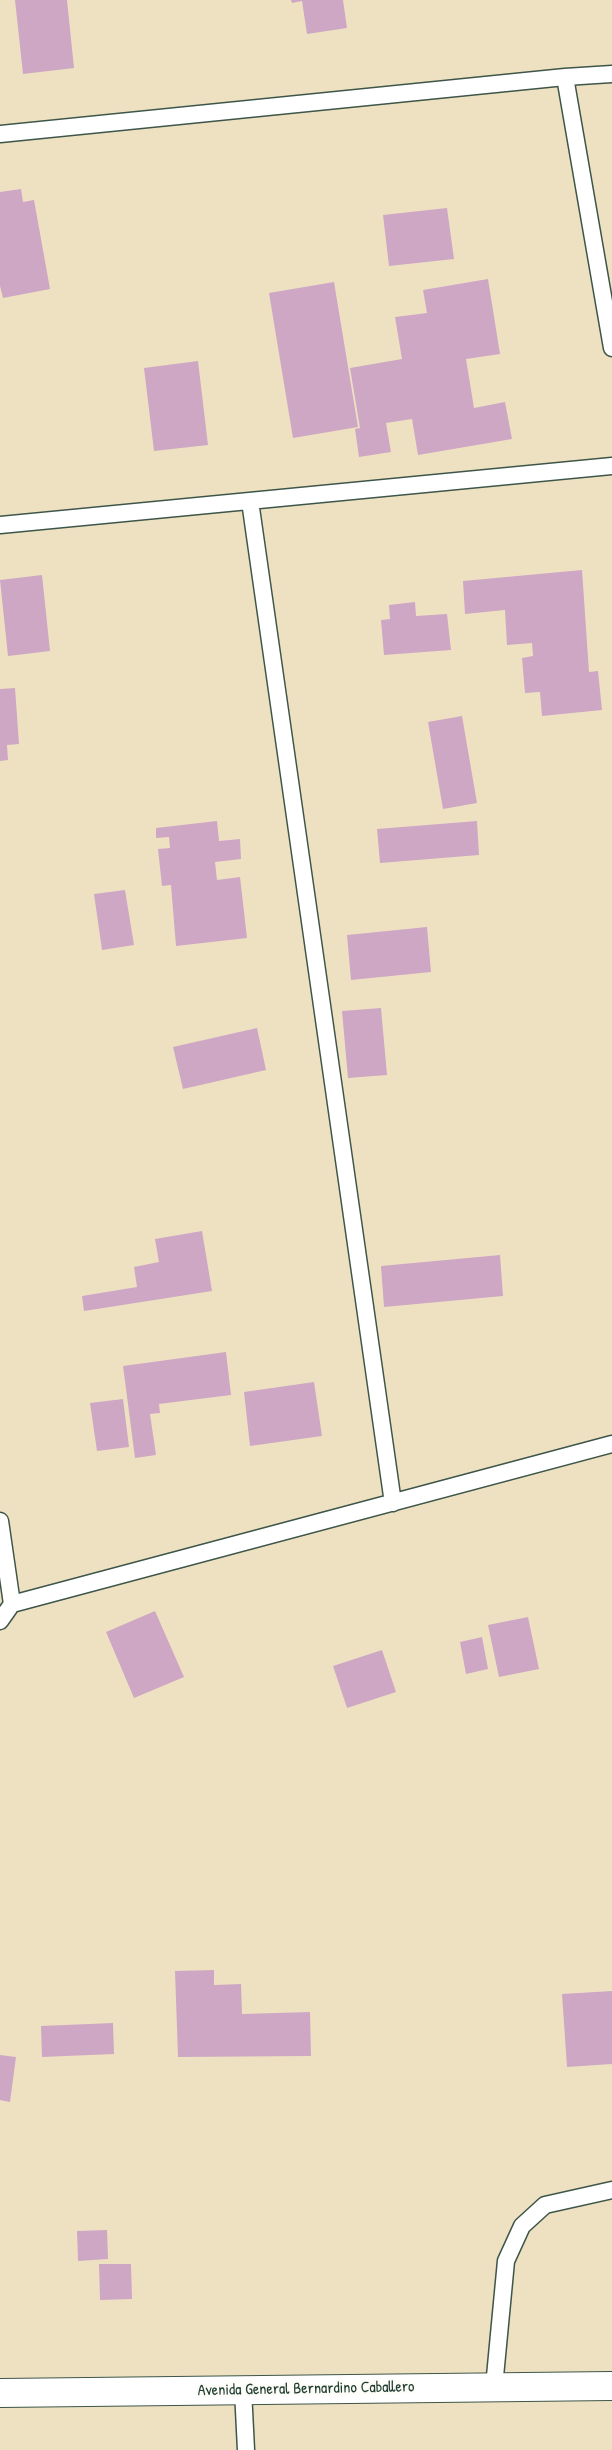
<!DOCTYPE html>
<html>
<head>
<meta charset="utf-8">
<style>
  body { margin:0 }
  canvas { display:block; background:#eee1c1 }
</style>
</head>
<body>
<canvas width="612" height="2450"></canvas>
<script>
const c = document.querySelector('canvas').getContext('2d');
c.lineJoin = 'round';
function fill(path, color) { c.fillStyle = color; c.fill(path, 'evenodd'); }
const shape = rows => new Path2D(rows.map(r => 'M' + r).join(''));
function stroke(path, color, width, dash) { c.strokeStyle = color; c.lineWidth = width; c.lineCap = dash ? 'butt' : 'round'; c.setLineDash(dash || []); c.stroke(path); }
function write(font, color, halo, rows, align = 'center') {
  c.font = font + ' "Patrick Hand",sans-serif'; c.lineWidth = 4.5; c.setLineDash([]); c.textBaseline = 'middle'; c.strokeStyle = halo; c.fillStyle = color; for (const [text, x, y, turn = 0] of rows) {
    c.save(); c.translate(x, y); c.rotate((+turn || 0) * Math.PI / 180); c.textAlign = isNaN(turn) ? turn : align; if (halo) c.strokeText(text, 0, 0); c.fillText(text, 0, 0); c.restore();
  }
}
const building = shape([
  [15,0,67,0,74,68,23,74],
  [291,0,343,0,347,28,307,34,302,1,292,3],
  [21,189,23,202,34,200,50,289,3,298,0,286,0,192],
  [447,208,454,259,389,266,383,215],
  [488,279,500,354,466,359,474,408,505,402,512,439,418,455,412,419,386,423,391,452,359,457,355,429,360,428,350,368,402,359,395,317,427,313,423,290],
  [334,282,358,427,293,438,269,293],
  [198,361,208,445,154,451,144,368],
  [582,570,589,672,598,671,602,710,542,716,540,692,525,693,522,658,533,656,532,643,507,645,505,610,465,614,463,581],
  [42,575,50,651,8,656,0,580],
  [415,602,416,616,447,614,451,650,384,655,381,620,390,619,389,605],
  [15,688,19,744,7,745,8,760,0,761,0,689],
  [462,716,477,803,443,809,428,722],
  [217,821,219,841,240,839,241,859,215,862,217,880,240,877,247,938,176,946,171,885,162,886,158,849,170,848,169,837,156,838,156,828],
  [477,821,479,855,380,863,377,829],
  [125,890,134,945,102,950,94,894],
  [427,927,431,972,351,980,347,935],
  [381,1008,387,1075,348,1078,342,1011],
  [257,1028,266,1070,183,1089,173,1047],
  [202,1231,212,1291,84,1311,82,1296,137,1287,134,1267,159,1262,155,1239],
  [500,1255,503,1296,384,1307,381,1266],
  [226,1352,231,1395,159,1404,160,1413,150,1414,156,1455,135,1458,123,1366],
  [314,1382,322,1436,250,1446,244,1392],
  [123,1399,129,1447,97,1451,90,1403],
  [155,1611,184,1677,134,1698,106,1632],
  [528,1617,539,1669,499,1677,488,1625],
  [482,1637,488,1669,466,1674,460,1642],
  [382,1650,396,1692,347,1708,333,1666],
  [214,1970,214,1985,241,1984,242,2014,310,2012,311,2056,178,2057,175,1971],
  [612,1991,612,2064,567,2067,562,1994],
  [113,2023,114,2054,42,2057,41,2026],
  [0,2055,16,2057,10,2102,0,2100],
  [107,2230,108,2259,78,2261,77,2231],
  [99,2264,131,2264,132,2299,100,2300]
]);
const lane = shape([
  [565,77,612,348],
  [0,134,565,77,612,74],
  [250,501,393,1503],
  [0,525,612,466],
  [0,1521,12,1604,612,1444],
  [0,1621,12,1604],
  [494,2387,506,2261,522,2226,545,2205,612,2190],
  [243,2390,246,2450]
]);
const secondary = shape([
  [0,2393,612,2386]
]);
const streetNames = [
  ["Avenida General Bernardino Caballero",306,2389,-1]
];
fill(building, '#cea7c5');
stroke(lane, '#3e5649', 19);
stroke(secondary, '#3e5649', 30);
stroke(lane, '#fff', 16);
stroke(secondary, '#fff', 28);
write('16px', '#1f3d34', '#fdfcf7', streetNames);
</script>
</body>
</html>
